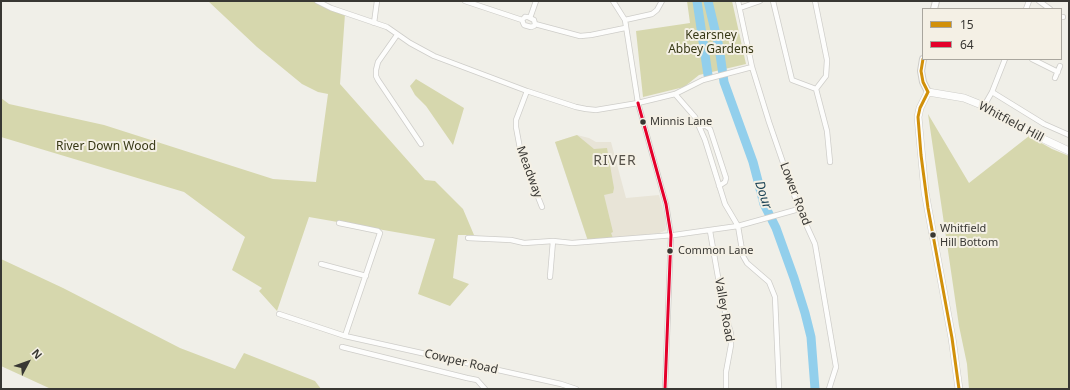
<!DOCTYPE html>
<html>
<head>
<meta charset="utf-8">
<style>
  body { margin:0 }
  #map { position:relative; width:1070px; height:390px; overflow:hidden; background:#f0efe8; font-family:"Noto Sans",sans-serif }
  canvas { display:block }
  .frame { position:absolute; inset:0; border:2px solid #383733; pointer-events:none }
  .legend { position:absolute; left:922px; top:8px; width:140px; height:52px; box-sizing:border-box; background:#f4f0e5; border:1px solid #a9a69e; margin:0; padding:5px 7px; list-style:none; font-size:12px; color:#383733 }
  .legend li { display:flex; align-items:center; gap:8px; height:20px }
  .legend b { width:20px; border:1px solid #a9a69e }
  .north { position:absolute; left:8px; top:342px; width:40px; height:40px; -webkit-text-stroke:3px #f4f0e5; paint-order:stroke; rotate:49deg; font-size:11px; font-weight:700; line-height:16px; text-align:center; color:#383733 }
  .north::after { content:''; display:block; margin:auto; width:14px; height:18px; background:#383733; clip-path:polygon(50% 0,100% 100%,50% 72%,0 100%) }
</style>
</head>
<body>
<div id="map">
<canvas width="1070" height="390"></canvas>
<div class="frame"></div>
<ul class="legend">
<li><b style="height:5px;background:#d1900a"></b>15</li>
<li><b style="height:5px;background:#e4002b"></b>64</li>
</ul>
<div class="north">N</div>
</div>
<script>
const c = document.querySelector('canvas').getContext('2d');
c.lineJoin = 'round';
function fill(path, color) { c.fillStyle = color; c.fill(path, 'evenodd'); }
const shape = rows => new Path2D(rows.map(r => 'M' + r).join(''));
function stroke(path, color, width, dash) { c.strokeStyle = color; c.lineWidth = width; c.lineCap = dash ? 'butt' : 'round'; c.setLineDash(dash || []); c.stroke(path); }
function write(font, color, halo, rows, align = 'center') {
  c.font = font + ' "Noto Sans",sans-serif'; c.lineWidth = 4; c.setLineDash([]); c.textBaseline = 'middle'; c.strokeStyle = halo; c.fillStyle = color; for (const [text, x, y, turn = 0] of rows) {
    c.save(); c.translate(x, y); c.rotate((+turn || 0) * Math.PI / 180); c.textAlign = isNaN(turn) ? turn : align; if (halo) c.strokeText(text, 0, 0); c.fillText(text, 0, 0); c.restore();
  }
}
const built = shape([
  [577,135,589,138,596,142,611,142,626,198,659,195,665,216,666,230,660,233,588,241,555,142]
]);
const green = shape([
  [208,1,317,1,345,14,340,84,425,180,435,181,463,209,474,235,458,235,453,278,469,284,450,306,418,294,435,239,309,217,277,311,259,291,262,288,232,270,245,237,184,192,1,137,1,98,9,104,104,125,273,179,316,182,328,94,318,92,302,84,257,47],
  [687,1,732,1,746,64,699,75,684,87,643,97,636,31,690,23],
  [416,79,464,108,453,145,426,106,415,95,410,86],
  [928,114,969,183,1029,136,1052,149,1069,156,1069,389,969,389,967,364,959,326],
  [577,135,594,149,607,148,614,188,613,193,604,195,613,232,611,233,613,238,588,241,555,142],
  [1,259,63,288,180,348,235,369,244,353,315,381,321,389,51,389,1,366]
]);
const river = shape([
  [697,1,708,75],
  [708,1,719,47,724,82,753,162,764,204,776,228,794,278,805,313,811,337,815,389]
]);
const street = shape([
  [317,1,331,8,387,27,410,43,434,56,527,91,576,107,586,109,596,110,638,103,675,94,703,80,752,67],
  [465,1,522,20],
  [613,1,625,20,638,103,666,204,671,235,665,389],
  [738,1,752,67,769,122,799,209,815,244,836,367,829,389],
  [773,1,792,80,816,89,827,131,830,162],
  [815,1,827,60,826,76,816,89],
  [1039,1,1050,9],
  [740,8,760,1],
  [1026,9,1029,1],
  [525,17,528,17,534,20,535,24,534,26,531,27,524,25,522,20,525,17],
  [1061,17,1063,17],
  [530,18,536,1],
  [625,20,652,14,657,10,662,1],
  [374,23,377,1],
  [535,24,580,36,591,35,625,28],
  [397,35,378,62,376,70,376,76,378,80,421,144],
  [1032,59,1058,72],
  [1055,78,1060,66],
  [527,91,516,120,516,127,521,154,542,207],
  [992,92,1044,124,1069,135],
  [675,94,695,117,705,140,725,204,738,226,743,256,747,263,769,282,775,297,779,389],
  [984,106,992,92,1005,59],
  [699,126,706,126,710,129,726,178,725,182,719,186],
  [339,223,378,231,380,233,345,336],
  [710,231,722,300,731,334,731,345,726,372,726,389],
  [468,238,511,240,524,243,553,241,572,243,674,235,738,226,799,209],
  [321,264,366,276],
  [550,277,553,241],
  [279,314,345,336,561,384,576,389],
  [342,347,467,378,477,380,485,389]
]);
const secondary = shape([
  [934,9,936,1],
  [923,59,921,71,923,82,928,92]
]);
const primary = shape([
  [959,389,952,338,925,192,918,117,920,108,928,92,964,98,984,106,1035,135,1069,151]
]);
const bus1 = shape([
  [923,59,921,71,923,82,928,92],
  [928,92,920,108,918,117,921,155,928,208,952,338,959,389]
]);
const bus2 = shape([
  [638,103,666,204,671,235,665,389]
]);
const markers = [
  [643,122,3.5,"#383733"],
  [933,235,3.5,"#383733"],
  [670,251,3.5,"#383733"]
];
const busNames = [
  ["Minnis Lane",650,122],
  ["Whitfield",940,229],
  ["Hill Bottom",940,243],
  ["Common Lane",678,251]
];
const parkNames = [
  ["Kearsney",711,36],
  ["Abbey Gardens",711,50],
  ["River Down Wood",106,147]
];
const streetNames = [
  ["Whitfield Hill",1011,122,28],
  ["Meadway",529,172,70],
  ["Lower Road",795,194,69],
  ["Valley Road",724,310,80],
  ["Cowper Road",461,362,13]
];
const waterNames = [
  ["Dour",763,195,72]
];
const quarterNames = [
  ["RIVER",615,161]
];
fill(built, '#e8e4d7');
fill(green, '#d6d7ad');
stroke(river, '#92cfec', 9);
stroke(street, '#cecdc9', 6);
stroke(secondary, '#cecdc9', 8);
stroke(primary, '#cecdc9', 8);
stroke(street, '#fdfdfc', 4.5);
stroke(secondary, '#fdfdfc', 6);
stroke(primary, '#fdfdfc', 7);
stroke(bus1, '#d1900a', 3);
stroke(bus2, '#e4002b', 3);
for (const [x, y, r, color] of markers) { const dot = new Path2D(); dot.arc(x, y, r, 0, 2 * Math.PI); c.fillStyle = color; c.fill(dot); stroke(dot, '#f4f0e5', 1.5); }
write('11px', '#383733', '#f4f0e5', busNames, 'left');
write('12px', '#373815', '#f4f0e5', parkNames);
write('12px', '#383733', '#f4f0e5', streetNames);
write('italic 13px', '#1d4456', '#f4f0e5', waterNames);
c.letterSpacing = '1px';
write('14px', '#56524a', '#f4f0e5', quarterNames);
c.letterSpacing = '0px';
</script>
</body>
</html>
